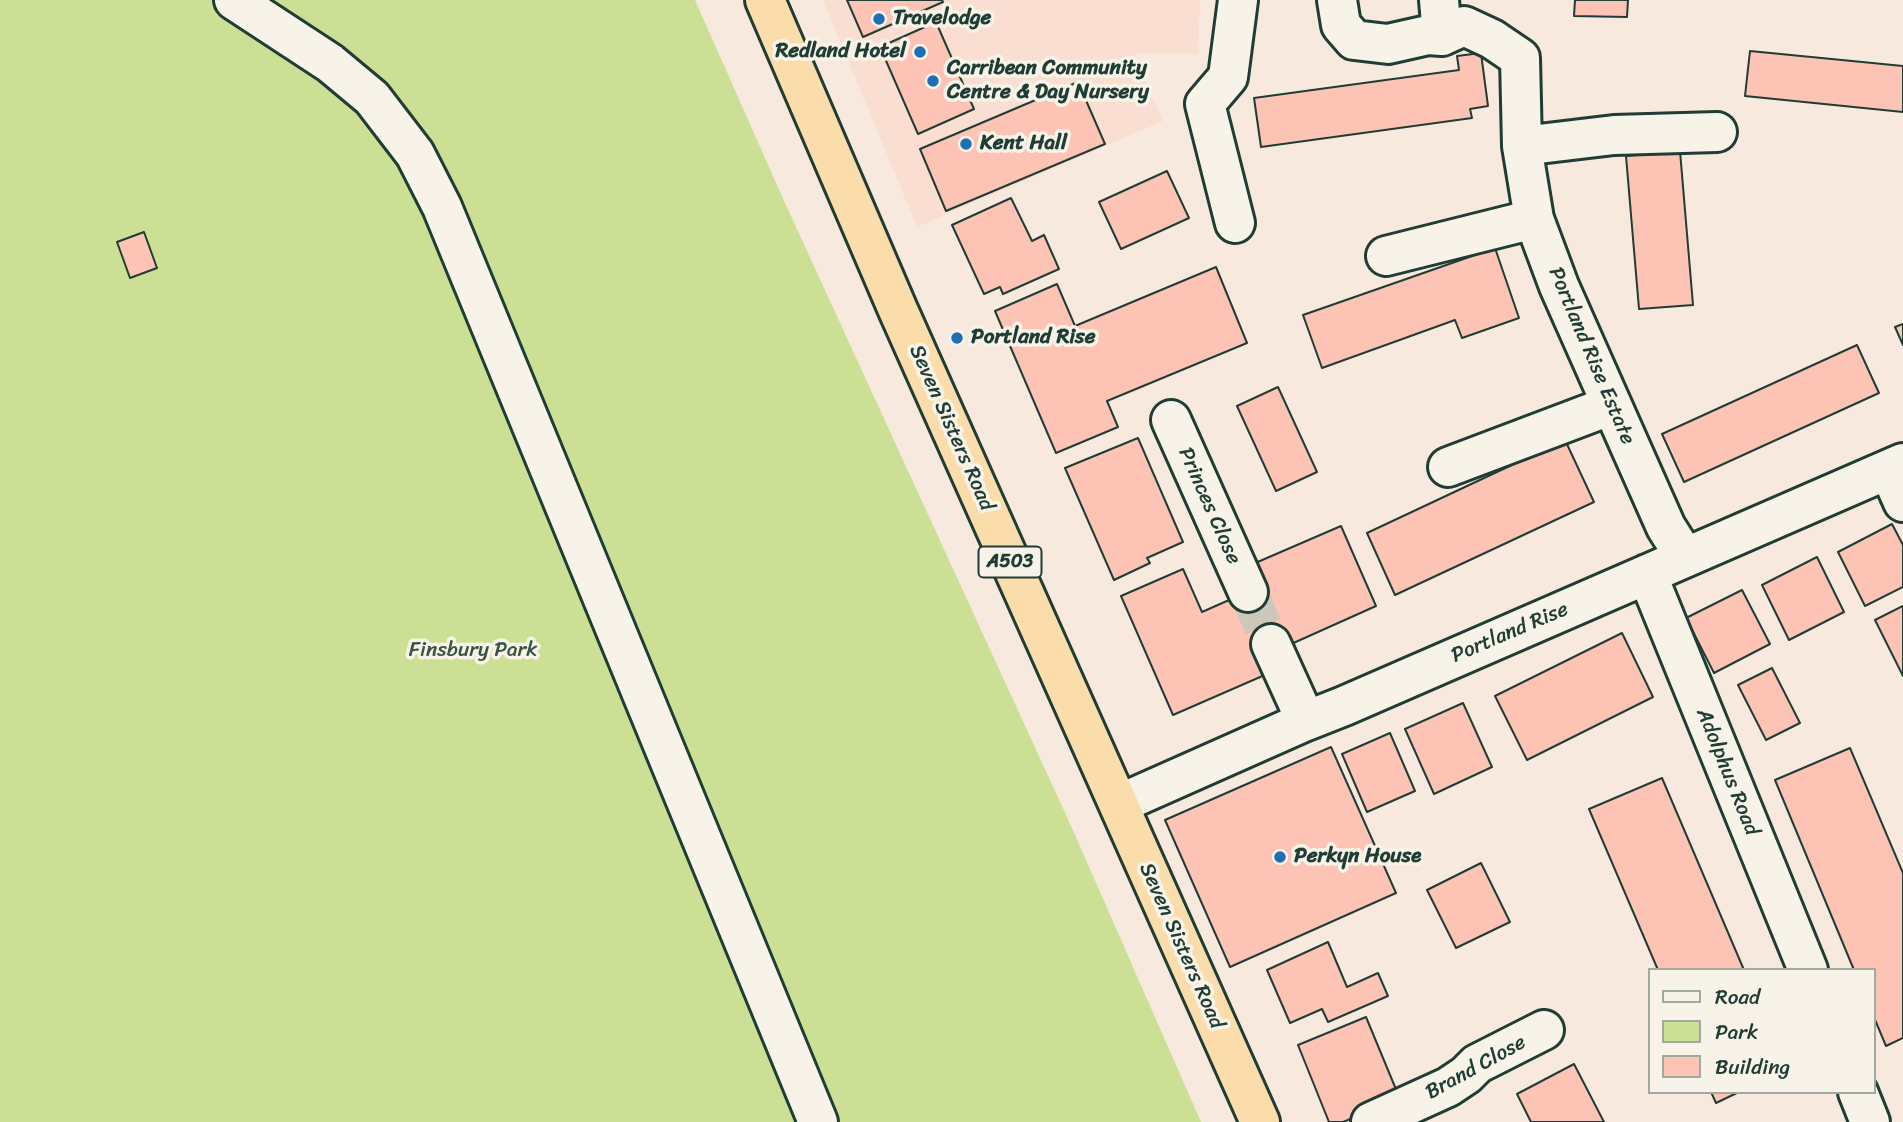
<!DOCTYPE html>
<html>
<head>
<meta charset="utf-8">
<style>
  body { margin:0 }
  #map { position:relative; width:1903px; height:1122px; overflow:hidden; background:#f8e9de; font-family:Sriracha,sans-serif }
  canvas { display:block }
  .legend { position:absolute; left:1648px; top:968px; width:228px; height:126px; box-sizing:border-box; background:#f7f3e8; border:2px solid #a1aaa0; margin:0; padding:9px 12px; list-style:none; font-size:21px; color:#1f3d34 }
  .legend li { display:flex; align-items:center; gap:14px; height:35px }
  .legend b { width:35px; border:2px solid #a1aaa0 }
</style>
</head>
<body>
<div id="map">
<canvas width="1903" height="1122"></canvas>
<ul class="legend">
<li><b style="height:9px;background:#f7f3e8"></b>Road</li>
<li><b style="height:19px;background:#cbe094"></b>Park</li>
<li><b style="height:19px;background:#fdc3b4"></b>Building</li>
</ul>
</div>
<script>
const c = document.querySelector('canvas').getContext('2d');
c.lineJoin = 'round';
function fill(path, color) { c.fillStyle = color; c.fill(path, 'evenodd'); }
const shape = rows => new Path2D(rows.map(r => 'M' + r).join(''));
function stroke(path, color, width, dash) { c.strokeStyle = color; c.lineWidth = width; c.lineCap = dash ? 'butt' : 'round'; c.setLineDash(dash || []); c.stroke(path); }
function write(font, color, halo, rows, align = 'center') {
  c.font = font + ' Sriracha,sans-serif'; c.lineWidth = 7; c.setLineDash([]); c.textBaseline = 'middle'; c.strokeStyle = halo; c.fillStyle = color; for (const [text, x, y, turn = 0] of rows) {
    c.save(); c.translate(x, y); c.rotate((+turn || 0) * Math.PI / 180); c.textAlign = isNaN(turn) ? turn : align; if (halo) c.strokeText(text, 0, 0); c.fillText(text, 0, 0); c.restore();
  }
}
const built = shape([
  [823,0,1200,0,1198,54,1134,54,1163,121,917,227]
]);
const green = shape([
  [0,0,695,0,785,203,1072,828,1201,1122,0,1122]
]);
const building = shape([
  [847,0,942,0,943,2,863,37,847,0],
  [1575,0,1628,0,1627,17,1574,16,1575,0],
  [936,22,974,109,918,134,880,47,936,22],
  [1750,51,1903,66,1903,112,1745,96,1750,51],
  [1481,53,1488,106,1470,109,1472,118,1261,147,1254,98,1459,70,1457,56,1481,53],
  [1078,82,1105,144,946,211,920,149,1078,82],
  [1680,151,1693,305,1639,309,1626,156,1680,151],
  [1167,171,1189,218,1121,249,1099,202,1167,171],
  [1011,198,1032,241,1044,235,1059,269,1003,294,1000,287,984,294,952,225,1011,198],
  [144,232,157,268,130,278,117,242,144,232],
  [1495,248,1519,318,1462,338,1455,320,1322,368,1303,315,1495,248],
  [1216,267,1247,343,1107,401,1118,427,1056,453,995,311,1057,284,1075,326,1216,267],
  [1903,324,1903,345,1895,327,1903,324],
  [1857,345,1879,393,1684,482,1662,434,1857,345],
  [1278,387,1317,472,1276,491,1237,406,1278,387],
  [1138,438,1183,542,1147,558,1150,563,1114,580,1065,468,1138,438],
  [1565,440,1594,502,1395,595,1367,533,1565,440],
  [1892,524,1903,545,1903,587,1865,606,1838,552,1892,524],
  [1341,526,1376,606,1289,645,1267,674,1173,715,1121,596,1183,569,1202,612,1263,585,1253,564,1341,526],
  [1817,557,1844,612,1789,640,1762,585,1817,557],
  [1742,590,1770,644,1714,673,1686,618,1742,590],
  [1903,606,1903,676,1875,620,1903,606],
  [1622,633,1653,697,1527,760,1495,696,1622,633],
  [1772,668,1800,723,1766,740,1738,685,1772,668],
  [1463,703,1492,767,1434,794,1405,729,1463,703],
  [1390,733,1415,791,1367,812,1342,754,1390,733],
  [1331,747,1396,893,1230,967,1165,820,1331,747],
  [1850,748,1903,873,1903,1038,1886,1046,1873,1015,1873,970,1854,970,1775,780,1850,748],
  [1662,778,1744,970,1658,970,1589,809,1662,778],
  [1481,863,1510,922,1456,948,1427,890,1481,863],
  [1328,942,1347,987,1378,973,1388,996,1328,1022,1322,1009,1290,1023,1267,970,1328,942],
  [1366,1017,1400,1099,1343,1122,1329,1122,1298,1045,1366,1017],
  [1574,1064,1604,1122,1531,1122,1517,1094,1574,1064],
  [1711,1092,1739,1092,1716,1103,1711,1092]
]);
const minorTunnel = shape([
  [1248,592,1271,644]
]);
const minor = shape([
  [234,0,330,63,372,98,415,154,442,207,818,1122],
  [1337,0,1341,25,1354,40,1388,44,1428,35,1442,36,1464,26,1492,39,1520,58,1522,146,1534,219,1559,286,1666,527,1685,557],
  [1439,0,1442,36],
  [1522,146,1614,135,1717,132],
  [1235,223,1205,104,1228,77,1238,0],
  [1386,256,1534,219],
  [1171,420,1248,592],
  [1448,467,1612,405],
  [1889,470,1903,502],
  [1647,574,1808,970],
  [1271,644,1306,721],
  [1119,804,1306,721,1344,706,1903,463],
  [1858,1092,1870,1122],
  [1371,1122,1448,1087,1466,1075,1477,1064,1544,1030]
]);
const highway = shape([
  [765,0,898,310,1260,1122]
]);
const markers = [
  [879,19,7,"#1f6fb2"],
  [920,52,7,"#1f6fb2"],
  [933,81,7,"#1f6fb2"],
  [966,144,7,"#1f6fb2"],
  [957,338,7,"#1f6fb2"],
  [1280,857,7,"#1f6fb2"]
];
const shields = [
  [1010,562,63]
];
const shieldNames = [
  ["A503",1010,562]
];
const poiNames = [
  ["Travelodge",893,19],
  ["Redland Hotel",906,52,"right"],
  ["Carribean Community",947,69],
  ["Centre & Day Nursery",947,93],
  ["Kent Hall",980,144],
  ["Portland Rise",971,338],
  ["Perkyn House",1294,857]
];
const streetNames = [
  ["Portland Rise Estate",1591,356,67],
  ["Seven Sisters Road",951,428,66],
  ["Princes Close",1209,506,66],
  ["Portland Rise",1510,633,-23],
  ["Adolphus Road",1727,772,68],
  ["Seven Sisters Road",1181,946,66],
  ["Brand Close",1476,1068,-29]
];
const parkNames = [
  ["Finsbury Park",473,651]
];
fill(built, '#faded1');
fill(green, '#cbe094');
fill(building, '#fdc3b4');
stroke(building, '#1f3d34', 2);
stroke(minorTunnel, '#cdc7bc', 38, [38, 19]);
stroke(minor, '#1f3d34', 44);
stroke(highway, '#1f3d34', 44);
stroke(minor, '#f7f3e8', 38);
stroke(highway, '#fbddab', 38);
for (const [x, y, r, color] of markers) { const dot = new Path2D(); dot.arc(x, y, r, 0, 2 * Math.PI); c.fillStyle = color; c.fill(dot); stroke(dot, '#f7f3e8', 2.5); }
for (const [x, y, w] of shields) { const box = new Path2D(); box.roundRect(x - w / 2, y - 15.5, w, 31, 5); c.fillStyle = '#f7f3e8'; c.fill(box); stroke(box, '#1f3d34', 2); }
write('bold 19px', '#1f3d34', null, shieldNames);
write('bold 21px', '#1f3d34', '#f7f3e8', poiNames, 'left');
write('21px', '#1f3d34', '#f7f3e8', streetNames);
write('21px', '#395542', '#f7f3e8', parkNames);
</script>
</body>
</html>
